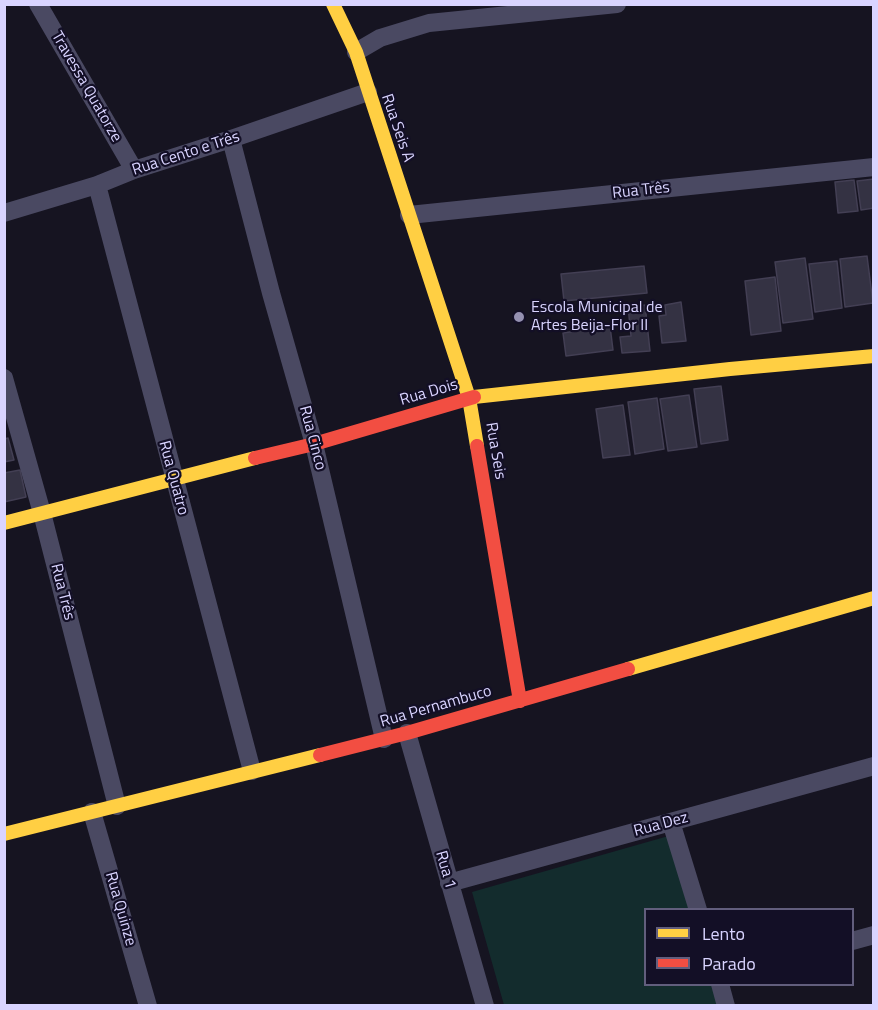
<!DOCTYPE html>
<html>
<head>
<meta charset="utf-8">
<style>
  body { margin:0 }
  #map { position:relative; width:878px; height:1010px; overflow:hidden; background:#161421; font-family:"Titillium Web",sans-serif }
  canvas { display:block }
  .frame { position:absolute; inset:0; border:6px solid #d9d4ff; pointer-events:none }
  .legend { position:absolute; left:644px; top:908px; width:210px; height:78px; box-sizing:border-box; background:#130f26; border:2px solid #625e7d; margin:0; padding:8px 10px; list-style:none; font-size:18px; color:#d9d4ff }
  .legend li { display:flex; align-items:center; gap:12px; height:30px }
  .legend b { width:30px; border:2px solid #625e7d }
</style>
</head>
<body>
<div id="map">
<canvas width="878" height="1010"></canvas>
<div class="frame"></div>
<ul class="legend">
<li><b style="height:8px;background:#ffcf43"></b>Lento</li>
<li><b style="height:8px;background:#f24e42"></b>Parado</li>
</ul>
</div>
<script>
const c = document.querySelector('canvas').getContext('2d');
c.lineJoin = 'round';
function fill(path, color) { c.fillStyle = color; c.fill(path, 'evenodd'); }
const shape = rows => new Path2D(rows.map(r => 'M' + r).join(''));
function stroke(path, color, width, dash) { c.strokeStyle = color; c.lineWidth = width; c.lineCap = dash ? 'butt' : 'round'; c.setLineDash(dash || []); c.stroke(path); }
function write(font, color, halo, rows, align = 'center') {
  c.font = font + ' "Titillium Web",sans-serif'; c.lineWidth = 4.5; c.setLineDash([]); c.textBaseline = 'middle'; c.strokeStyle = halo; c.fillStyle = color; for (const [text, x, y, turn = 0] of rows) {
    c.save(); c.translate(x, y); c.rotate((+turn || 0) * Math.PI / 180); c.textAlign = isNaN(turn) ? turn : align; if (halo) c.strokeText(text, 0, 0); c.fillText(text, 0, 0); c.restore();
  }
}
const green = shape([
  [672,835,693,909,646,910,646,984,715,985,721,1005,504,1005,472,892]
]);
const building = shape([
  [874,179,874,208,861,210,857,181,874,179],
  [854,180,858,211,838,213,835,182,854,180],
  [867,256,873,303,845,307,840,259,867,256],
  [805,258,813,319,783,323,775,262,805,258],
  [837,261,842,308,815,312,809,264,837,261],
  [644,266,647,293,564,301,561,274,644,266],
  [775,277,781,331,751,335,745,281,775,277],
  [681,302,686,341,662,343,659,316,666,315,665,305,681,302],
  [645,305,650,351,622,353,620,337,631,336,628,306,645,305],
  [610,326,613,350,566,356,563,333,610,326],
  [721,386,728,440,701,444,694,389,721,386],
  [689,395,697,447,668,451,660,399,689,395],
  [657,398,664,449,635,454,628,402,657,398],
  [623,405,630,455,603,458,596,409,623,405],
  [8,438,14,460,4,462,4,439,8,438],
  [20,470,26,497,4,502,4,473,20,470]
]);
const street = shape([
  [38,4,134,170],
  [356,52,380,38,429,23,617,4],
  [231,139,271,293,314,444,384,739],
  [97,185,252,771],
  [4,213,97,185,134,170,231,139,368,92],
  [409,215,874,167],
  [4,378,42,513,117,806],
  [407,733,485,1006],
  [92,812,148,1006],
  [671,822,698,910],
  [449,883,874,766],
  [852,941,874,935],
  [720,984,726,1006]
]);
const slow = shape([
  [333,4,356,52,469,398,477,446],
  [474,397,730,369,874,356],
  [4,523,255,458],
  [628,669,874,598],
  [4,834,320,755]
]);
const jam = shape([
  [477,446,520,701],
  [255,458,314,444,474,397],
  [320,755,407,733,628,669]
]);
const markers = [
  [519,317,6,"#9591b1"]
];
const streetNames = [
  ["Travessa Quatorze",86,87,60],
  ["Rua Seis A",397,128,71],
  ["Rua Cento e Três",186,154,-18],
  ["Rua Três",641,191,-6],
  ["Rua Dois",429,393,-16],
  ["Rua Cinco",312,438,75],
  ["Rua Seis",495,451,80],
  ["Rua Quatro",173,478,75],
  ["Rua Três",62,592,76],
  ["Rua Pernambuco",436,707,-16],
  ["Rua Dez",661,825,-15],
  ["Rua 1",445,870,74],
  ["Rua Quinze",120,909,74]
];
const poiNames = [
  ["Escola Municipal de",531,308],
  ["Artes Beija-Flor II",531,326]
];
fill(green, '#132c2d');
fill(building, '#343243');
stroke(building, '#433f54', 1.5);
stroke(street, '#4a4962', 18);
stroke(slow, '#ffcf43', 14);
stroke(jam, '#f24e42', 14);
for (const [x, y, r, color] of markers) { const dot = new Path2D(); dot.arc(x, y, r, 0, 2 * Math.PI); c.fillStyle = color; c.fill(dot); stroke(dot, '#130f26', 2); }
write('16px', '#d9d4ff', '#130f26', streetNames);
write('16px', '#d9d4ff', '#130f26', poiNames, 'left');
</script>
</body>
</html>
